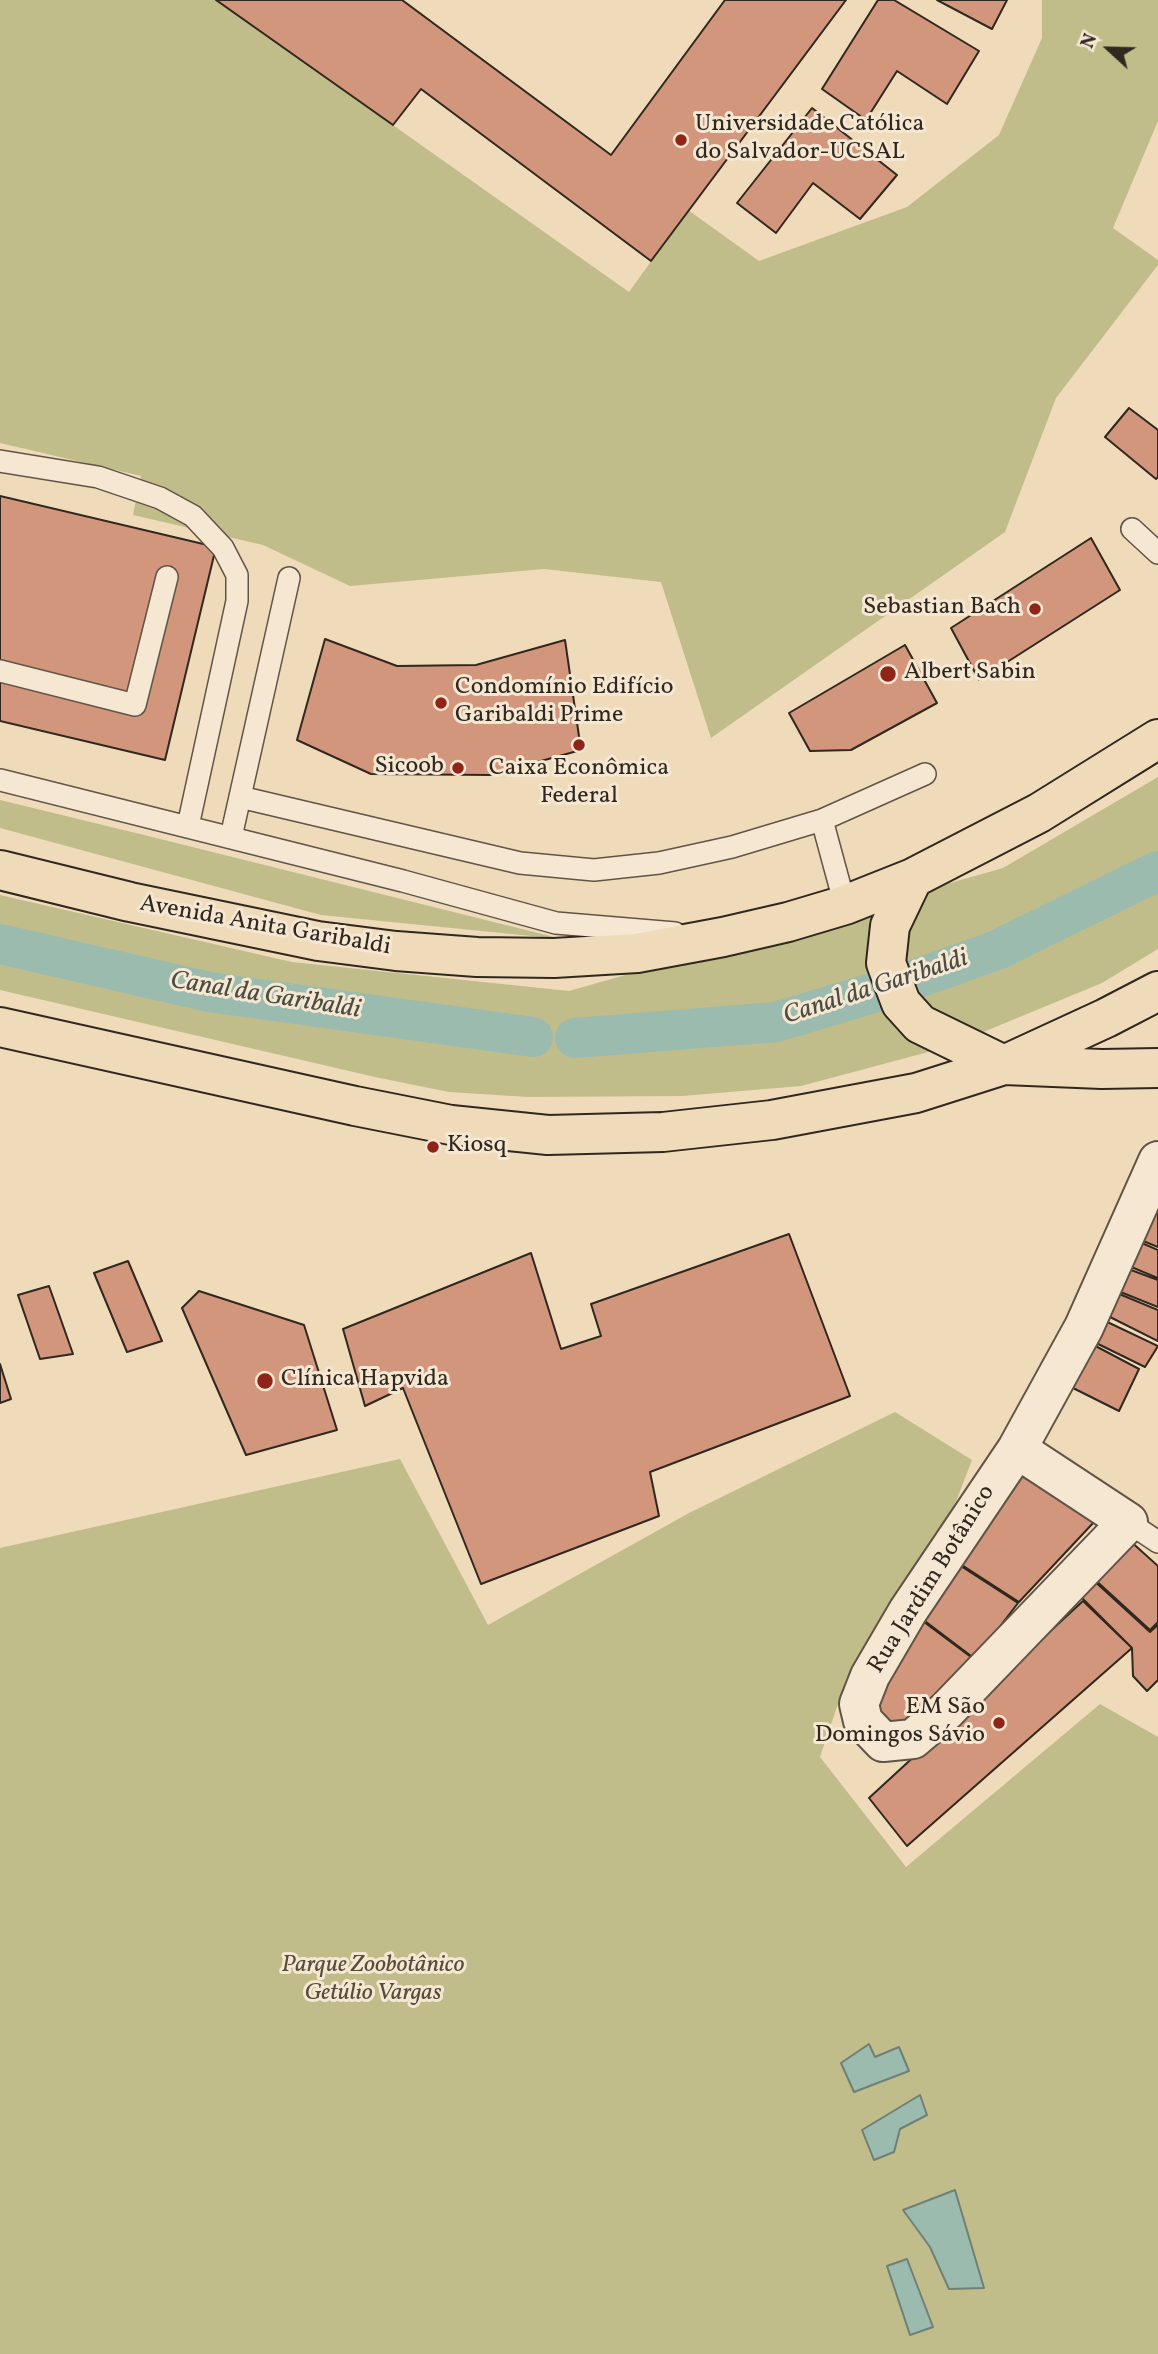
<!DOCTYPE html>
<html>
<head>
<meta charset="utf-8">
<style>
  body { margin:0 }
  #map { position:relative; width:1158px; height:2354px; overflow:hidden; background:#efdaba; font-family:Vollkorn,serif }
  canvas { display:block }
  .north { position:absolute; left:1074px; top:14px; width:70px; height:70px; -webkit-text-stroke:5px #f5e7d2; paint-order:stroke; rotate:292deg; font-size:19px; font-weight:700; line-height:28px; text-align:center; color:#30281f }
  .north::after { content:''; display:block; margin:auto; width:24px; height:32px; background:#30281f; clip-path:polygon(50% 0,100% 100%,50% 72%,0 100%) }
</style>
</head>
<body>
<div id="map">
<canvas width="1158" height="2354"></canvas>
<div class="north">N</div>
</div>
<script>
const c = document.querySelector('canvas').getContext('2d');
c.lineJoin = 'round';
function fill(path, color) { c.fillStyle = color; c.fill(path, 'evenodd'); }
const shape = rows => new Path2D(rows.map(r => 'M' + r).join(''));
function stroke(path, color, width, dash) { c.strokeStyle = color; c.lineWidth = width; c.lineCap = dash ? 'butt' : 'round'; c.setLineDash(dash || []); c.stroke(path); }
function write(font, color, halo, rows, align = 'center') {
  c.font = font + ' Vollkorn,serif'; c.lineWidth = 6; c.setLineDash([]); c.textBaseline = 'middle'; c.strokeStyle = halo; c.fillStyle = color; for (const [text, x, y, turn = 0] of rows) {
    c.save(); c.translate(x, y); c.rotate((+turn || 0) * Math.PI / 180); c.textAlign = isNaN(turn) ? turn : align; if (halo) c.strokeText(text, 0, 0); c.fillText(text, 0, 0); c.restore();
  }
}
const green = shape([
  [0,0,216,0,629,292,688,210,759,261,907,207,999,135,1042,38,1042,0,1158,0,1158,121,1113,228,1158,260,1158,265,1056,398,1005,532,711,738,661,582,544,569,350,586,263,545,133,515,141,476,0,443],
  [1158,777,1158,949,1102,983,947,1047,801,1086,682,1096,528,1097,449,1092,375,1077,0,990,0,895,292,962,569,991,1003,868],
  [0,800,144,835,562,939,321,915,0,828],
  [895,1412,972,1460,938,1548,847,1677,820,1757,906,1867,1100,1704,1158,1737,1158,2354,0,2354,0,1548,400,1459,488,1625,689,1513]
]);
const water = shape([
  [869,2044,875,2057,899,2047,909,2071,854,2092,841,2063,869,2044],
  [920,2095,927,2115,900,2129,894,2152,874,2160,862,2130,920,2095],
  [955,2190,984,2288,949,2289,930,2247,903,2210,955,2190],
  [907,2259,933,2327,910,2335,887,2266,907,2259]
]);
const canal = shape([
  [0,944,209,992,533,1037],
  [575,1038,776,1022,893,987,997,950,1158,871]
]);
const building = shape([
  [216,0,402,0,611,155,725,0,846,0,651,261,421,89,393,125,216,0],
  [878,0,894,0,979,51,947,104,897,71,866,120,822,89,878,0],
  [937,0,1007,0,992,29,937,0],
  [812,108,897,175,860,219,813,183,776,233,737,203,812,108],
  [1129,408,1158,430,1158,477,1156,479,1105,437,1129,408],
  [0,496,216,547,165,760,0,721,0,496],
  [1091,538,1120,590,979,680,951,628,1091,538],
  [325,639,397,666,476,665,565,640,581,750,490,775,371,774,297,740,325,639],
  [905,645,937,703,851,750,810,751,789,713,905,645],
  [1158,1185,1158,1247,1136,1238,1158,1185],
  [789,1234,850,1396,650,1472,659,1516,481,1584,403,1388,365,1406,343,1329,531,1253,561,1349,601,1336,591,1304,789,1234],
  [1135,1240,1158,1250,1158,1278,1124,1264,1135,1240],
  [128,1261,162,1341,127,1352,94,1273,128,1261],
  [1123,1267,1158,1280,1158,1307,1113,1289,1123,1267],
  [49,1286,73,1354,40,1359,18,1295,49,1286],
  [199,1291,304,1325,337,1430,246,1455,182,1308,199,1291],
  [1112,1291,1158,1310,1158,1341,1102,1313,1112,1291],
  [1101,1319,1158,1346,1145,1367,1090,1340,1101,1319],
  [1088,1342,1139,1369,1119,1411,1065,1384,1088,1342],
  [0,1364,11,1399,0,1403,0,1364],
  [1015,1472,1095,1521,1019,1602,951,1558,1015,1472],
  [1128,1539,1158,1566,1158,1622,1150,1630,1092,1577,1128,1539],
  [950,1559,1018,1603,975,1659,913,1612,950,1559],
  [1091,1578,1150,1632,1158,1625,1158,1680,1147,1691,1133,1676,1132,1648,1076,1592,1091,1578],
  [1083,1601,1132,1648,907,1846,869,1798,1083,1601],
  [912,1613,975,1660,910,1720,888,1722,871,1702,912,1613]
]);
const service = shape([
  [0,461,98,477,160,498,193,516,223,548,237,575,237,601,188,826],
  [1132,529,1158,553],
  [0,671,135,705,167,577],
  [0,780,403,881,556,923,675,933],
  [240,797,520,863,594,870,659,863,732,847,822,820,925,774],
  [822,820,845,905],
  [231,837,289,578],
  [1128,1522,1158,1542]
]);
const minor = shape([
  [1017,1449,1128,1522,946,1711,913,1739,883,1742,863,1721,859,1704,870,1676,908,1611,1017,1449,1084,1327,1158,1161]
]);
const primary = shape([
  [0,870,130,902,318,941,396,951,477,957,554,958,637,953,723,937,788,922,845,905,913,878,1039,813,1158,739],
  [913,878,890,926,886,963,901,1003,920,1024,1004,1065,1102,1069,1158,1068],
  [0,1027,355,1106,451,1125,548,1135,663,1132,772,1120,916,1093,1004,1065,1106,1018,1158,991]
]);
const markers = [
  [681,140,7,"#8f2418"],
  [1035,609,7,"#8f2418"],
  [888,674,9,"#8f2418"],
  [441,703,7,"#8f2418"],
  [579,745,7,"#8f2418"],
  [458,768,7,"#8f2418"],
  [433,1147,7,"#8f2418"],
  [265,1381,9,"#8f2418"],
  [999,1723,7,"#8f2418"]
];
const poiNames = [
  ["Universidade Católica",695,126],
  ["do Salvador-UCSAL",695,154],
  ["Sebastian Bach",1021,609,"right"],
  ["Albert Sabin",904,674],
  ["Condomínio Edifício",455,689],
  ["Garibaldi Prime",455,717],
  ["Sicoob",444,768,"right"],
  ["Caixa Econômica",579,770,"center"],
  ["Federal",579,798,"center"],
  ["Kiosq",447,1147],
  ["Clínica Hapvida",281,1381],
  ["EM São",985,1709,"right"],
  ["Domingos Sávio",985,1737,"right"]
];
const streetNames = [
  ["Avenida Anita Garibaldi",265,927,10],
  ["Rua Jardim Botânico",933,1580,-58]
];
const parkNames = [
  ["Parque Zoobotânico",373,1967],
  ["Getúlio Vargas",373,1995]
];
const waterNames = [
  ["Canal da Garibaldi",876,989,-18],
  ["Canal da Garibaldi",265,997,9]
];
fill(green, '#c0bd8b');
fill(water, '#9abbae');
stroke(water, '#708075', 2);
stroke(canal, '#9abbae', 40);
fill(building, '#d2967c');
stroke(building, '#30281f', 2);
stroke(service, '#605446', 24);
stroke(minor, '#605446', 42);
stroke(primary, '#30281f', 42);
stroke(service, '#f5e7d2', 21);
stroke(minor, '#f5e7d2', 38);
stroke(primary, '#efdaba', 38);
for (const [x, y, r, color] of markers) { const dot = new Path2D(); dot.arc(x, y, r, 0, 2 * Math.PI); c.fillStyle = color; c.fill(dot); stroke(dot, '#f5e7d2', 2.5); }
write('24px', '#30281f', '#f5e7d2', poiNames, 'left');
write('24px', '#30281f', '#f5e7d2', streetNames);
write('italic 24px', '#544d3a', '#f5e7d2', parkNames);
write('italic 26px', '#4a4d43', '#f5e7d2', waterNames);
</script>
</body>
</html>
